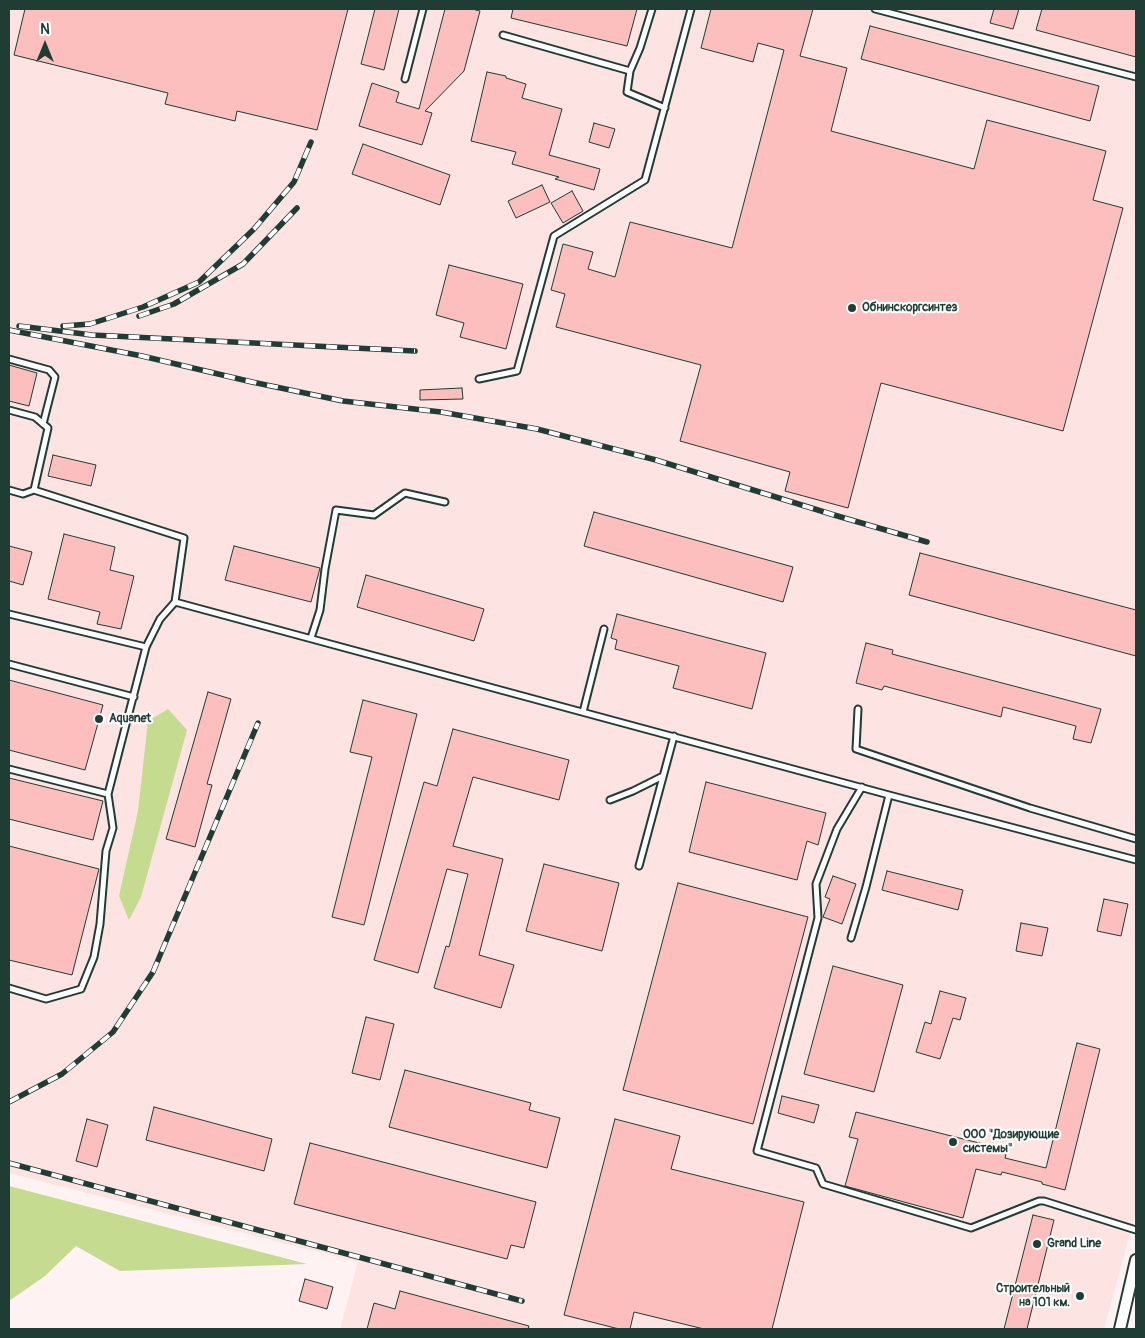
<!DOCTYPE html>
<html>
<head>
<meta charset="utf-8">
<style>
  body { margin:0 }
  #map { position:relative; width:1145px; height:1338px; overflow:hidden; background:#fef2f2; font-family:Pangolin,sans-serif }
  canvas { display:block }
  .frame { position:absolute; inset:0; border:10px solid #1f3d34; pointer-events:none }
  .north { position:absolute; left:20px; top:20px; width:50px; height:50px; -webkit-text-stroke:4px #fff; paint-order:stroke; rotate:0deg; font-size:14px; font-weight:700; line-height:20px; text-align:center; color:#1f3d34 }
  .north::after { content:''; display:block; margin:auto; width:18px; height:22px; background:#1f3d34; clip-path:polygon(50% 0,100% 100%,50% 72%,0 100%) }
</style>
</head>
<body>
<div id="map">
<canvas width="1145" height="1338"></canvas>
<div class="frame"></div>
<div class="north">N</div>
</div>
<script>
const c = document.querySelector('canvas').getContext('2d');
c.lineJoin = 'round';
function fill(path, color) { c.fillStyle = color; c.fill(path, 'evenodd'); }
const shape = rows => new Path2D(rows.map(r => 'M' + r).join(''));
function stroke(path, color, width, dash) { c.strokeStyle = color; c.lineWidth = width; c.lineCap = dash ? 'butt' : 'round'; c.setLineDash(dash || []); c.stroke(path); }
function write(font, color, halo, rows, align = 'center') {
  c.font = font + ' Pangolin,sans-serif'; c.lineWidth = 4; c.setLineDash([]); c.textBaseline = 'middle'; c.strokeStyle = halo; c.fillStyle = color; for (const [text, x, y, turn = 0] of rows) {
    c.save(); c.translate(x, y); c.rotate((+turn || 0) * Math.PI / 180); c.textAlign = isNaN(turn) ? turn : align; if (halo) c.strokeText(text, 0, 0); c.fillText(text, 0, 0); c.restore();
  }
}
const built = shape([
  [9,9,1136,9,1136,1211,1104,1329,340,1329,358,1262,9,1173]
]);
const green = shape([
  [168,709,187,730,141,897,129,920,119,896,138,811,148,721],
  [9,1186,307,1264,120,1271,76,1246,45,1276,9,1301]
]);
const building = shape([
  [25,9,348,9,317,130,237,111,235,121,165,104,168,93,14,55,25,9],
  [375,9,399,9,384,70,361,64,375,9],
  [445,9,472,9,480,11,464,71,425,111,432,113,422,145,359,126,372,83,399,92,396,102,419,109,445,9],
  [513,9,637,9,627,46,511,18,513,9],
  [711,9,813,9,800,56,847,68,831,131,974,169,987,120,1106,151,1093,200,1123,208,1063,431,881,383,848,508,785,491,790,472,680,441,701,365,556,327,565,294,551,290,563,244,593,252,588,269,615,277,630,222,732,248,784,50,758,43,753,62,701,48,711,9],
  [994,9,1019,9,1013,29,990,23,994,9],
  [1042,9,1136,9,1136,57,1036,30,1042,9],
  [870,26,1099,86,1090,121,861,59,870,26],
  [487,72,506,76,506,78,526,84,522,98,562,109,549,155,600,169,594,190,555,179,559,177,512,164,516,152,471,141,487,72],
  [594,123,615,129,609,148,589,142,594,123],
  [363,144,450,175,440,205,352,174,363,144],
  [542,185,550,202,516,218,508,201,542,185],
  [572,191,583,211,563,223,551,203,572,191],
  [449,265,523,284,506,349,460,337,464,323,436,315,449,265],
  [9,365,37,373,29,406,9,401,9,365],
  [462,388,463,399,420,400,420,390,462,388],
  [53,455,96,465,91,486,48,476,53,455],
  [594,512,793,567,783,602,584,546,594,512],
  [64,534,115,547,110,570,134,576,121,629,97,624,100,612,48,599,64,534],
  [9,546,32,552,23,585,9,581,9,546],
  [234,546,320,568,311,602,225,580,234,546],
  [920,553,1136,610,1136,656,909,595,920,553],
  [366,575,484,609,474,641,357,607,366,575],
  [617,614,766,653,752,709,673,688,679,666,615,649,617,640,611,638,617,614],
  [866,643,893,650,892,654,1101,709,1091,743,1073,739,1076,726,1003,707,1001,717,884,686,882,690,856,683,866,643],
  [9,680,103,705,85,770,9,750,9,680],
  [208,692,231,699,207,784,212,785,195,847,166,839,208,692],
  [363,700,417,714,364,925,332,917,372,757,350,752,363,700],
  [453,729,569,760,559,800,473,777,453,846,503,859,479,955,514,965,501,1008,434,988,446,946,449,947,468,874,447,869,418,973,374,960,424,782,437,786,453,729],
  [9,778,103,801,93,840,9,819,9,778],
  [706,782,826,813,818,845,807,841,797,880,689,852,706,782],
  [9,846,99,869,72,975,9,960,9,846],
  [544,864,619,883,602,951,526,931,544,864],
  [887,871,963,890,958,910,882,890,887,871],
  [833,876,856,884,842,924,823,917,830,899,825,897,833,876],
  [678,883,808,917,753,1124,623,1090,678,883],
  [1104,899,1128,904,1121,936,1097,931,1104,899],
  [1021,923,1048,928,1042,956,1016,951,1021,923],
  [833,966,903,985,874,1092,804,1074,833,966],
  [940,991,966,998,960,1020,953,1018,940,1059,916,1052,925,1022,931,1024,940,991],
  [366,1017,394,1024,380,1080,352,1073,366,1017],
  [1077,1043,1100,1049,1065,1190,1042,1184,1042,1182,1002,1172,1001,1175,976,1169,963,1218,845,1186,858,1139,849,1137,856,1112,1007,1150,1005,1158,1046,1168,1077,1043],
  [405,1070,531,1103,529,1110,560,1118,547,1168,389,1127,405,1070],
  [782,1096,819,1105,814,1123,778,1113,782,1096],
  [154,1107,272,1139,264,1171,146,1140,154,1107],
  [87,1119,108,1125,97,1167,76,1161,87,1119],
  [615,1119,680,1136,671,1169,804,1202,772,1329,704,1329,634,1312,630,1329,619,1329,564,1315,615,1119],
  [310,1143,536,1202,524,1248,511,1245,507,1259,294,1204,310,1143],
  [1033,1215,1054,1220,1027,1329,1004,1329,1033,1215],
  [305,1279,333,1287,327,1309,299,1301,305,1279],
  [400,1291,529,1326,528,1329,367,1329,374,1303,395,1309,400,1291]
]);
const lane = shape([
  [875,9,1136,77],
  [503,35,630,71,640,48,652,9],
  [630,71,627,92,665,108],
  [405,79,423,9],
  [9,359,49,370,55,377,43,424],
  [479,379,517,371,554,236,645,180,691,9],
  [9,410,35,417,48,428,34,490,184,538,175,602,889,795,1136,860],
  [9,490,23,494,34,490],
  [9,614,146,647],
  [311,638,320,610,325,569,336,510,374,515,405,493,445,502],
  [9,664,134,697],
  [858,709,856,749,1030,808,1136,839],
  [583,712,604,629],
  [9,769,108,794,146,647,160,619,175,602],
  [862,787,837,829,816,884,818,918,757,1151,816,1168,823,1184,971,1228,1039,1201,1044,1201,1136,1230],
  [610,800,633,791,663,776],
  [639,866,674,736],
  [851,938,866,887,889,795],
  [9,988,46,999,81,989,94,957,100,924,106,851,113,828,108,794]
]);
const street = shape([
  [1120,1329,1136,1260]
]);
const rail = shape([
  [139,316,174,304,243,264,297,208],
  [19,326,92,335,415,351],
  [63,326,90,324,143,307,199,282,254,229,294,182,311,142],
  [9,330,142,356,252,382,343,401,441,412,537,429,656,460,834,515,927,542],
  [9,1102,62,1074,113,1032,153,972,258,723],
  [9,1163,522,1301]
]);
const markers = [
  [852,308,5,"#1f3d34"],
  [99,719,5,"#1f3d34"],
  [953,1142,5,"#1f3d34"],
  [1037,1244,5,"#1f3d34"],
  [1080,1296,5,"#1f3d34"]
];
const poiNames = [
  ["Обнинскоргсинтез",862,308],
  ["Aquanet",109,719],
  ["ООО \"Дозирующие",963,1135],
  ["системы\"",963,1149],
  ["Grand Line",1047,1244],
  ["Строительный",1070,1289,"right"],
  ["на 101 км.",1070,1303,"right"]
];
fill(built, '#fde3e2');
fill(green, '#c5db90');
fill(building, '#fcbfbd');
stroke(building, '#1f3d34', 1);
stroke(lane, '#1f3d34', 9);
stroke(street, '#1f3d34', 14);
stroke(lane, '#fff', 5);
stroke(street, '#fff', 10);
stroke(rail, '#1f3d34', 5.5);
stroke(rail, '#fff', 4, [11]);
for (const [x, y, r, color] of markers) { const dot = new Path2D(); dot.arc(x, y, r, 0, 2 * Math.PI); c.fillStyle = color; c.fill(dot); stroke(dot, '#fff', 2); }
write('bold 12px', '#1f3d34', '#fff', poiNames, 'left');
</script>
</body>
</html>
